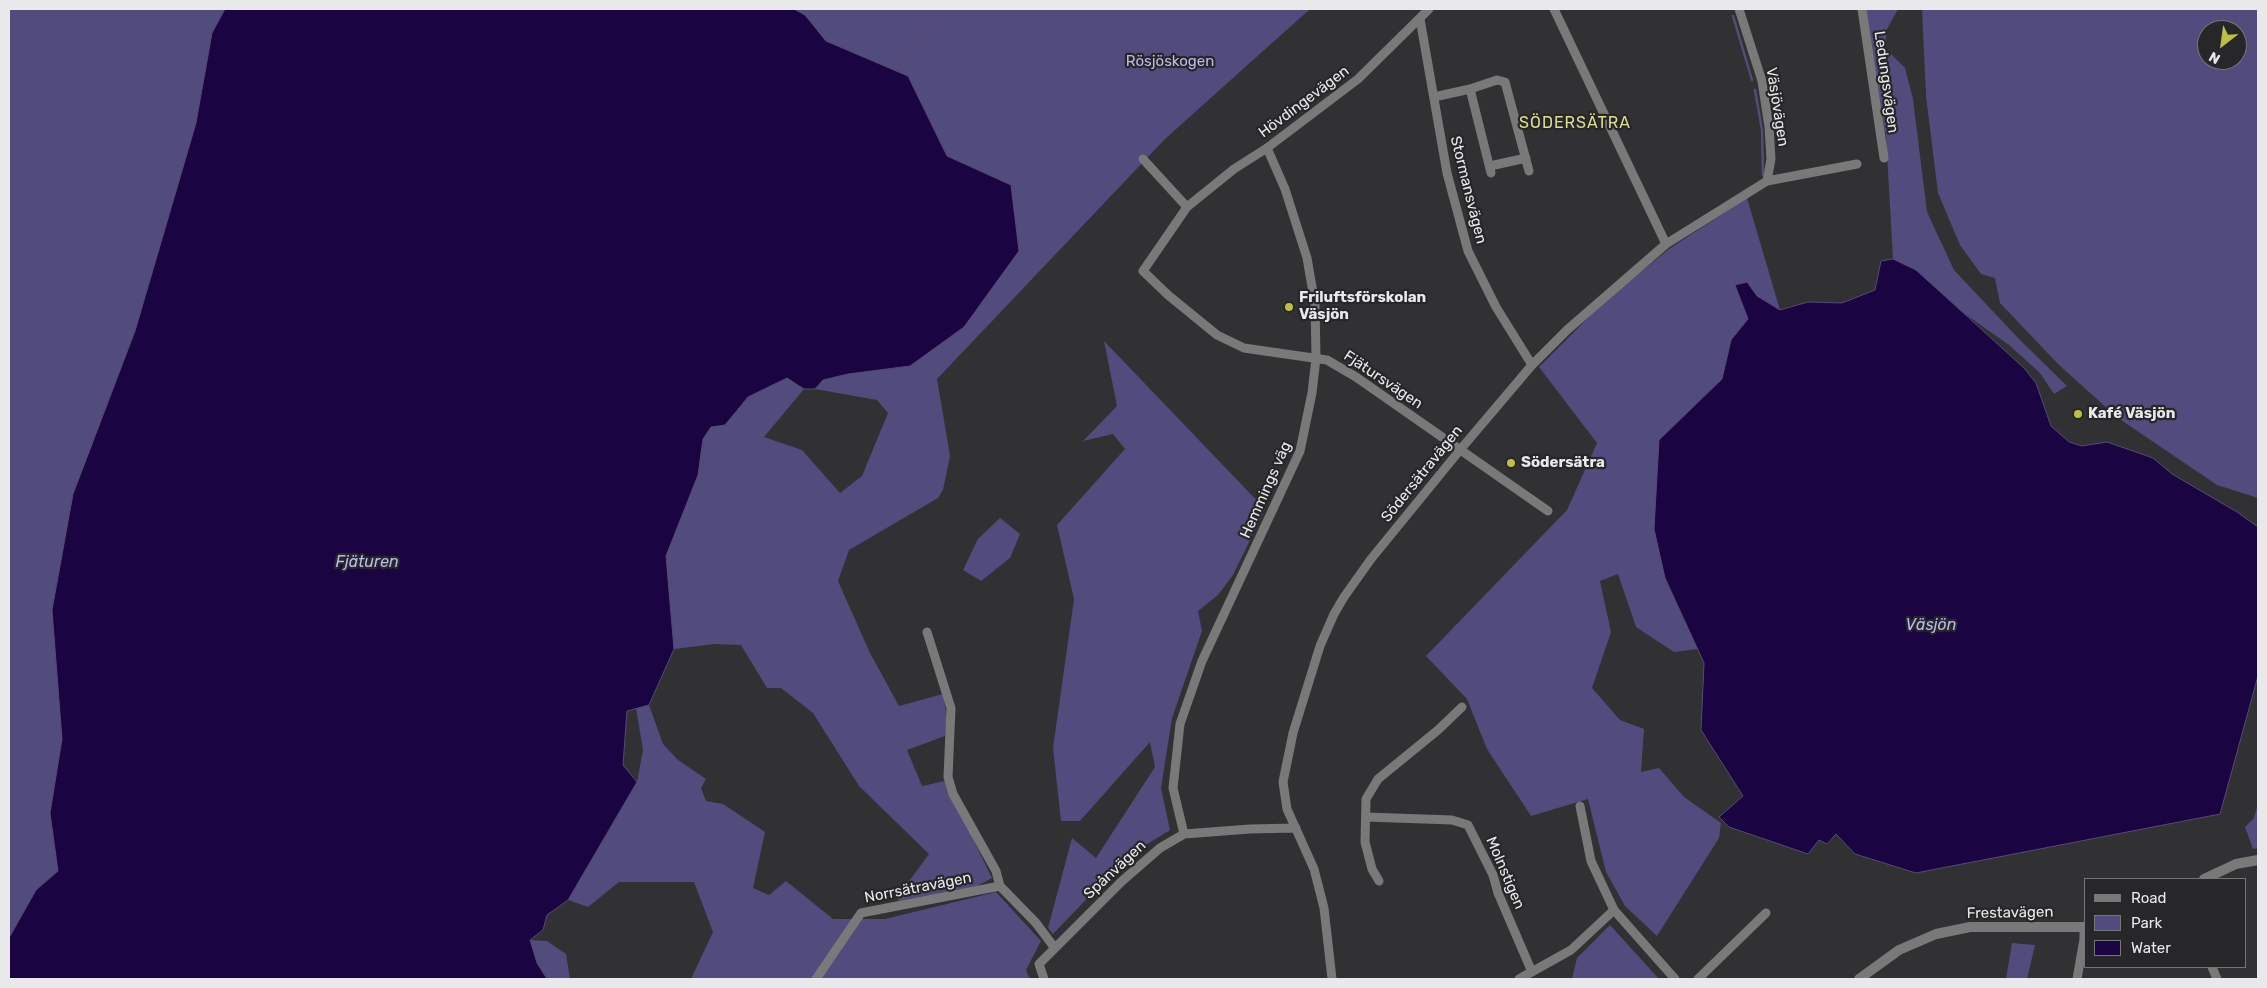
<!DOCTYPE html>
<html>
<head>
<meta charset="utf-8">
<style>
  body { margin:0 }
  #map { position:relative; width:2267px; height:988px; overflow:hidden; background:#313033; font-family:Rubik,sans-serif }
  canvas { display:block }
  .frame { position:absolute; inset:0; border:10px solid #e9e9eb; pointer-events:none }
  .legend { position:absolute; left:2084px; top:878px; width:162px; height:90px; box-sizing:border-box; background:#272729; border:1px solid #757577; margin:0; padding:6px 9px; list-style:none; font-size:15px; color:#e9e9eb }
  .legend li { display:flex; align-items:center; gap:10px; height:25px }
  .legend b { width:25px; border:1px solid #757577 }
  .north { position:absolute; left:2197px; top:20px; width:50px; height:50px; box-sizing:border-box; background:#272729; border:1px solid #757577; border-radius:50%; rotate:210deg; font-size:14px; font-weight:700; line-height:20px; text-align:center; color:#e9e9eb }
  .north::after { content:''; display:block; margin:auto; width:18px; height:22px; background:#bebf42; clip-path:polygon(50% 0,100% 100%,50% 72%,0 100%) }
</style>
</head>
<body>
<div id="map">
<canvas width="2267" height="988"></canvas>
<div class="frame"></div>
<ul class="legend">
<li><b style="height:6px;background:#79797a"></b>Road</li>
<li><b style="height:14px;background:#524b7d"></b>Park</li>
<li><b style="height:14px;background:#1a0442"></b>Water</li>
</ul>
<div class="north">N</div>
</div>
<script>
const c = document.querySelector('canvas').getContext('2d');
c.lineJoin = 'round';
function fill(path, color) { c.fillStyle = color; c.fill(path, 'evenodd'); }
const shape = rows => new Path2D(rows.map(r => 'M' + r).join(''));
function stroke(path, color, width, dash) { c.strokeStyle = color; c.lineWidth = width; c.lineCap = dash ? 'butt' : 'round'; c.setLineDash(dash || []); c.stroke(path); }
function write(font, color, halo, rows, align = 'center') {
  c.font = font + ' Rubik,sans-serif'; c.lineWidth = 4.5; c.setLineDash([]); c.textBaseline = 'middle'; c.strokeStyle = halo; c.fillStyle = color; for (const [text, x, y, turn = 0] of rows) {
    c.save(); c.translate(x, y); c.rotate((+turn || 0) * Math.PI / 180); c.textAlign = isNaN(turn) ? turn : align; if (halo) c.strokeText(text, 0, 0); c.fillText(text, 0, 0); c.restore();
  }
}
const green = shape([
  [9,9,225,9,212,33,196,123,135,331,73,494,52,610,62,739,50,813,58,871,36,890,9,938],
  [752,9,1310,9,1165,139,937,379,950,456,943,490,938,498,849,550,838,581,870,653,899,706,943,694,947,718,945,736,907,750,922,786,945,781,992,878,977,886,898,901,899,895,929,854,859,786,813,713,781,688,767,688,741,645,714,644,674,649,666,556,698,475,703,439,710,427,725,425,748,397,787,378,804,389,764,437,802,450,840,493,862,476,888,413,877,400,815,389,823,380,848,374,910,366,964,327,1011,185,947,156,908,76,865,85],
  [1865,9,1898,9,1887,29,1885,48,1905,68,1913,99,1927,212,1954,270,2019,339,2067,386,2054,394,2040,373,2009,345,1965,314,1916,270,1893,259,1886,136],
  [1922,9,2258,9,2258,498,2217,485,2118,418,2059,365,2000,303,1995,278,1981,274,1960,245,1938,193,1926,96],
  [2207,30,2237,30,2237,60,2207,60],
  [1747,198,1780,310,1757,296,1747,282,1748,319,1731,340,1722,379,1659,440,1665,578,1698,649,1674,652,1636,627,1618,574,1600,581,1611,632,1592,688,1620,720,1644,729,1641,772,1659,768,1684,797,1721,823,1719,838,1657,936,1625,906,1606,872,1588,799,1531,816,1487,749,1467,699,1426,656,1567,510,1597,443,1539,367,1604,302,1669,249],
  [1104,341,1265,509,1233,575,1218,595,1198,611,1202,631,1172,718,1161,788,1170,830,1128,856,1053,934,1048,928,1072,838,1096,858,1155,767,1150,742,1080,821,1061,821,1053,748,1074,599,1057,525,1125,449,1113,434,1083,441,1117,406],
  [1000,518,1020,534,1010,558,981,581,963,570,978,539],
  [649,705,663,744,678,760,706,779,701,788,706,801,723,804,765,832,753,888,769,895,786,881,833,919,885,919,996,892,1041,941,1026,970,1030,979,691,979,713,932,694,882,619,882,588,907,568,900,637,782,643,750,636,708],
  [2258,803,2258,848,2253,849,2245,827,2254,818],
  [1610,925,1659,979,1572,979,1577,958],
  [530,940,547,941,566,954,570,979,547,979,537,963],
  [2012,943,2035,945,2027,979,2006,979]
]);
const water = shape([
  [225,9,794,9,805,15,826,41,908,76,947,156,1011,185,1019,251,964,327,910,366,848,374,823,380,815,389,804,389,787,378,748,397,725,425,711,427,703,439,698,475,666,556,674,649,649,705,627,711,623,765,637,782,568,900,547,915,543,930,530,940,537,963,547,979,9,979,9,938,36,890,58,871,50,813,62,739,52,610,73,494,135,331,196,123,212,33,225,9],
  [1893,259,1916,270,2024,368,2036,383,2051,426,2069,442,2082,446,2107,442,2153,458,2172,474,2237,512,2258,527,2258,676,2220,814,1916,873,1855,854,1836,834,1827,844,1819,840,1808,854,1729,827,1719,817,1743,796,1701,730,1704,663,1665,578,1654,529,1659,440,1722,379,1731,340,1748,319,1735,285,1747,282,1757,296,1780,310,1808,302,1842,303,1875,290,1881,261,1893,259]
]);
const stream = shape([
  [1733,16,1752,80],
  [898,70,935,9],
  [1755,90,1762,130,1763,175]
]);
const minor = shape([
  [1429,9,1358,79,1267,148,1234,169,1187,207,1143,271,1168,295,1217,335,1244,348,1327,360,1356,377,1548,511],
  [1554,9,1666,244],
  [1739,9,1762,81,1769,127,1771,159,1767,181],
  [1862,9,1884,158],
  [1420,19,1447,173,1468,251,1496,307,1532,365],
  [1470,89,1497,80,1505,82,1529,171],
  [1434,97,1470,89,1491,173],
  [1143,159,1187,207],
  [1490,166,1526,158],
  [927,632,951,708,948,777,953,794,996,871,1000,886],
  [1580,806,1591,861,1614,910,1675,979],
  [1366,817,1452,820,1468,825,1493,875,1498,893,1532,972],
  [1184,834,1173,788,1180,724,1202,661,1300,451,1312,393,1316,358,1315,304,1307,258,1285,189,1267,148],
  [1379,881,1372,869,1365,842,1366,799,1378,779,1438,730,1462,707],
  [2212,967,2217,979],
  [816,979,861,913,1000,886,1036,923,1054,947],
  [1044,979,1039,964,1121,882,1160,848,1184,834,1250,829,1296,828],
  [1332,979,1324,908,1314,869,1287,809,1283,782,1293,733,1320,646,1334,614,1344,597,1371,559,1460,450,1532,365,1567,330,1666,244,1767,181,1857,164],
  [1519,979,1571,950,1614,910],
  [1698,979,1766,913],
  [2077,979,2084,939,2084,928]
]);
const tertiary = shape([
  [2204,879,2236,864,2258,860],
  [1859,979,1899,950,1936,934,1970,927,2086,927]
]);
const markers = [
  [1289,307,5,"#bebf42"],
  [2078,414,5,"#bebf42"],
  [1511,463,5,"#bebf42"]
];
const parkNames = [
  ["Rösjöskogen",1170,62]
];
const streetNames = [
  ["Ledungsvägen",1886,82,82],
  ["Hövdingevägen",1304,102,-37],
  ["Väsjövägen",1777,107,81],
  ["Stormansvägen",1468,190,76],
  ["Fjätursvägen",1383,380,34],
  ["Södersätravägen",1422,474,-51],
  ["Hemmings väg",1266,490,-66],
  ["Spånvägen",1115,870,-43],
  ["Molnstigen",1505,873,67],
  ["Norrsätravägen",918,888,-11],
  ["Frestavägen",2010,913,-1]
];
const poiNames = [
  ["Friluftsförskolan",1299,298],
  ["Väsjön",1299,315],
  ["Kafé Väsjön",2088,414],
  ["Södersätra",1521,463]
];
const neighbourhoodNames = [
  ["SÖDERSÄTRA",1575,123]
];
const waterNames = [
  ["Fjäturen",367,562],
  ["Väsjön",1931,625]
];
fill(green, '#524b7d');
fill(water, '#1a0442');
stroke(water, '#584975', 1);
stroke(stream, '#584975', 2.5);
stroke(minor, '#79797a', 9);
stroke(tertiary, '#79797a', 10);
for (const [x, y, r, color] of markers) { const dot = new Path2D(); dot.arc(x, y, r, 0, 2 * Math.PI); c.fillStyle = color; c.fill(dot); stroke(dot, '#272729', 2); }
write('15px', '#beb8f1', '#272729', parkNames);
write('15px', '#e9e9eb', '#272729', streetNames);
write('bold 15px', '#e9e9eb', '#272729', poiNames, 'left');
c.letterSpacing = '1px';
write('16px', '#dddf90', '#272729', neighbourhoodNames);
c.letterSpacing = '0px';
write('italic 16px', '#beb8f1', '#272729', waterNames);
</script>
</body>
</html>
